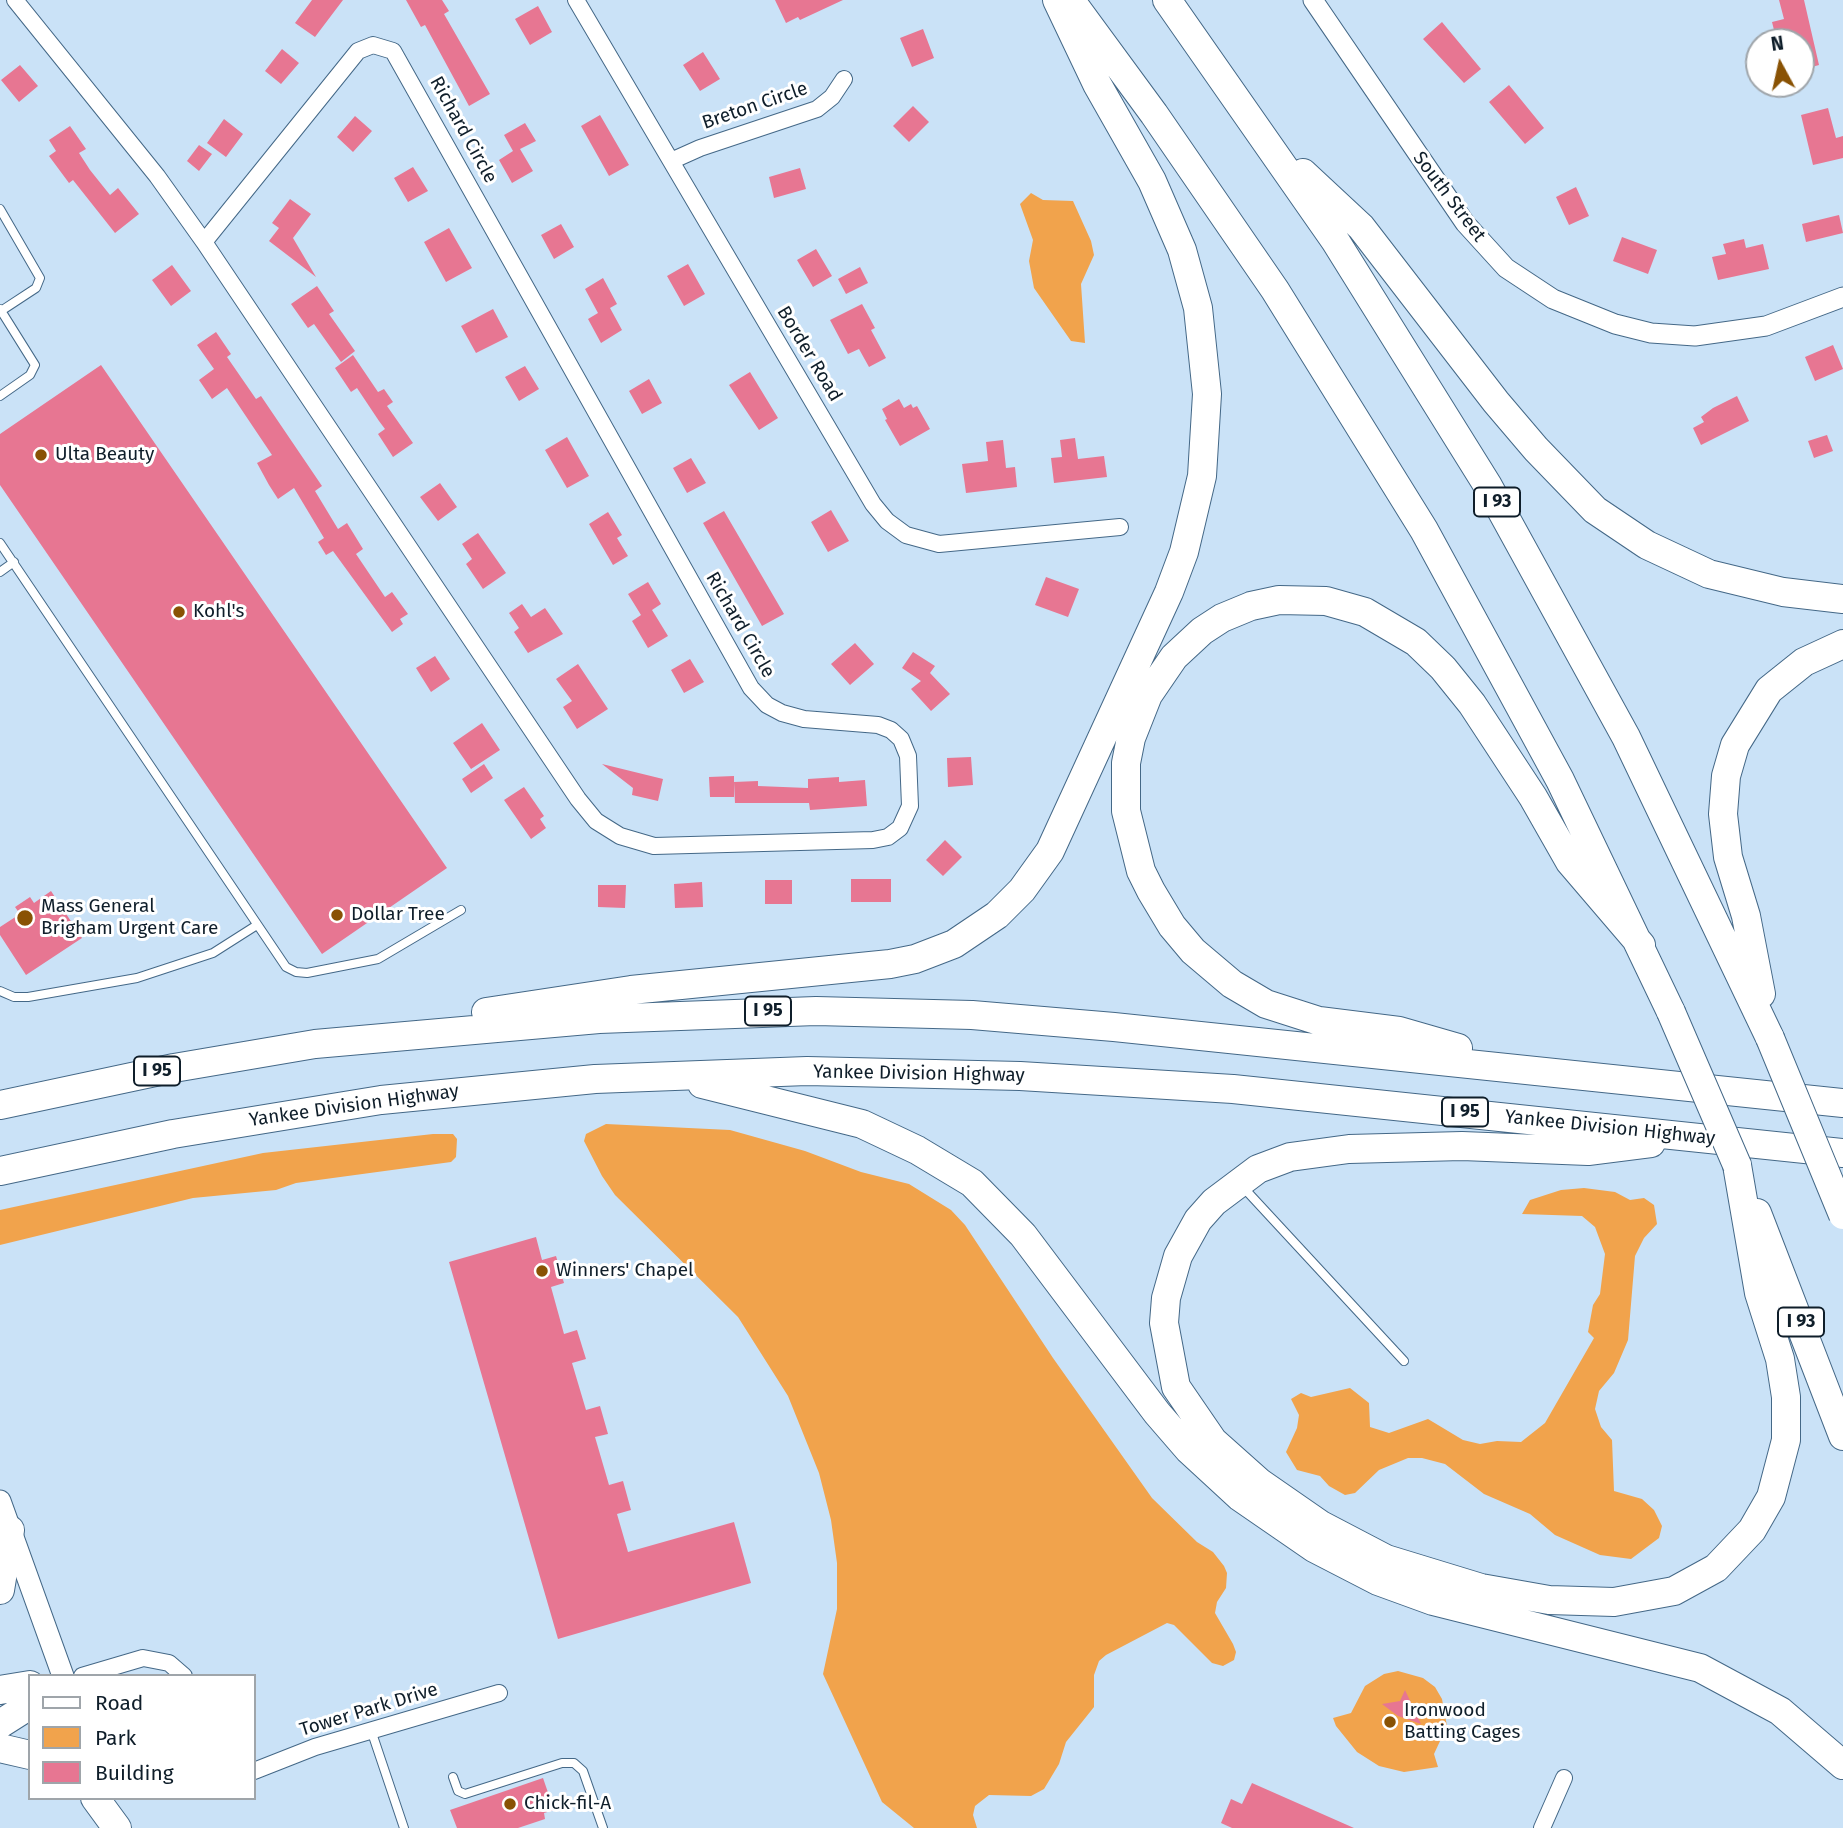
<!DOCTYPE html>
<html>
<head>
<meta charset="utf-8">
<style>
  body { margin:0 }
  #map { position:relative; width:1843px; height:1828px; overflow:hidden; background:#cae2f7; font-family:"Fira Sans",sans-serif }
  canvas { display:block }
  .legend { position:absolute; left:28px; top:1674px; width:228px; height:126px; box-sizing:border-box; background:#fff; border:2px solid #9fa5aa; margin:0; padding:9px 12px; list-style:none; font-size:21px; color:#0f1e2a }
  .legend li { display:flex; align-items:center; gap:14px; height:35px }
  .legend b { width:35px; border:2px solid #9fa5aa }
  .north { position:absolute; left:1745px; top:28px; width:70px; height:70px; box-sizing:border-box; background:#fff; border:2px solid #9fa5aa; border-radius:50%; rotate:352deg; font-size:19px; font-weight:700; line-height:28px; text-align:center; color:#0f1e2a }
  .north::after { content:''; display:block; margin:auto; width:24px; height:32px; background:#895204; clip-path:polygon(50% 0,100% 100%,50% 72%,0 100%) }
</style>
</head>
<body>
<div id="map">
<canvas width="1843" height="1828"></canvas>
<ul class="legend">
<li><b style="height:9px;background:#fff"></b>Road</li>
<li><b style="height:19px;background:#f1a34c"></b>Park</li>
<li><b style="height:19px;background:#e77692"></b>Building</li>
</ul>
<div class="north">N</div>
</div>
<script>
const c = document.querySelector('canvas').getContext('2d');
c.lineJoin = 'round';
function fill(path, color) { c.fillStyle = color; c.fill(path, 'evenodd'); }
const shape = rows => new Path2D(rows.map(r => 'M' + r).join(''));
function stroke(path, color, width, dash) { c.strokeStyle = color; c.lineWidth = width; c.lineCap = dash ? 'butt' : 'round'; c.setLineDash(dash || []); c.stroke(path); }
function write(font, color, halo, rows, align = 'center') {
  c.font = font + ' "Fira Sans",sans-serif'; c.lineWidth = 6; c.setLineDash([]); c.textBaseline = 'middle'; c.strokeStyle = halo; c.fillStyle = color; for (const [text, x, y, turn = 0] of rows) {
    c.save(); c.translate(x, y); c.rotate((+turn || 0) * Math.PI / 180); c.textAlign = isNaN(turn) ? turn : align; if (halo) c.strokeText(text, 0, 0); c.fillText(text, 0, 0); c.restore();
  }
}
const green = shape([
  [1031,193,1043,200,1073,201,1091,241,1094,255,1081,284,1085,343,1071,341,1034,288,1029,261,1033,240,1020,204],
  [606,1124,730,1130,805,1151,861,1172,909,1184,951,1210,965,1225,1053,1358,1152,1498,1197,1542,1213,1552,1224,1566,1227,1573,1226,1588,1217,1602,1215,1613,1233,1644,1236,1652,1234,1660,1223,1666,1212,1663,1174,1625,1167,1623,1106,1655,1099,1661,1094,1675,1094,1707,1066,1742,1059,1764,1044,1789,1031,1796,989,1795,975,1806,973,1815,977,1828,914,1828,882,1802,823,1674,837,1609,837,1563,831,1520,819,1473,788,1396,738,1317,615,1195,602,1176,584,1141,586,1134],
  [433,1134,453,1134,457,1139,456,1157,451,1162,296,1183,276,1190,193,1198,0,1245,0,1210,263,1153],
  [1584,1188,1615,1192,1630,1200,1644,1198,1654,1205,1657,1224,1644,1238,1635,1256,1628,1340,1614,1373,1599,1391,1595,1409,1601,1427,1612,1440,1614,1491,1642,1499,1654,1510,1662,1526,1659,1538,1631,1559,1600,1555,1555,1535,1530,1514,1484,1494,1445,1464,1422,1458,1408,1458,1379,1470,1355,1493,1345,1495,1329,1486,1320,1476,1297,1470,1286,1452,1297,1428,1299,1415,1291,1399,1301,1393,1311,1397,1350,1388,1369,1403,1370,1427,1389,1433,1428,1419,1463,1440,1480,1444,1497,1441,1521,1442,1545,1423,1594,1338,1588,1332,1593,1305,1600,1294,1605,1254,1595,1227,1582,1216,1522,1214,1530,1200,1561,1190],
  [1398,1671,1423,1678,1435,1687,1442,1699,1447,1726,1434,1754,1438,1767,1404,1772,1379,1766,1357,1752,1336,1726,1333,1718,1351,1713,1365,1686,1384,1674]
]);
const building = shape([
  [312,0,343,0,315,37,295,23],
  [406,0,442,0,449,11,444,14,490,94,469,106,425,25,421,27],
  [775,0,843,0,800,20,798,17,786,23],
  [1779,0,1804,0,1819,65,1801,70,1801,42,1777,42,1772,22,1784,19],
  [538,6,552,32,530,45,515,19],
  [1442,22,1481,69,1464,83,1423,39],
  [923,29,934,58,912,67,900,38],
  [282,49,299,63,281,84,265,71],
  [703,52,720,79,700,91,683,65],
  [20,65,38,86,19,102,1,80],
  [1509,85,1544,128,1525,144,1489,102],
  [913,106,929,122,909,142,893,126],
  [1828,108,1836,138,1843,136,1843,158,1813,165,1801,115],
  [600,115,629,165,609,176,581,126],
  [355,116,372,131,353,152,337,137],
  [224,119,243,134,226,157,207,143],
  [525,123,536,141,520,149,533,171,512,183,499,160,513,151,504,135],
  [70,126,86,149,79,153,90,170,110,195,118,188,139,214,115,233,73,180,69,183,49,156,56,151,49,140],
  [199,145,212,154,199,171,187,161],
  [413,167,428,191,408,202,394,178],
  [800,168,806,189,774,198,769,177],
  [1576,187,1589,216,1569,225,1556,197],
  [290,199,311,214,293,238,316,277,269,241,279,228,272,223],
  [1839,215,1843,233,1806,242,1802,224],
  [561,224,574,247,554,259,541,235],
  [449,228,472,268,446,282,424,242],
  [1622,237,1657,250,1648,274,1613,261],
  [1744,239,1746,248,1763,244,1769,269,1718,280,1712,257,1726,254,1723,244],
  [816,249,832,276,813,287,797,260],
  [688,264,705,294,684,306,667,276],
  [172,265,191,291,171,306,152,280],
  [860,267,868,283,846,294,838,279],
  [603,278,617,304,610,308,622,330,601,343,588,319,598,313,585,289],
  [317,286,334,311,329,314,355,351,341,362,314,324,308,328,291,304],
  [862,304,875,328,871,330,886,358,869,367,859,349,848,354,830,320],
  [493,309,508,337,476,353,461,326],
  [216,332,231,354,227,357,256,399,261,396,322,486,315,491,338,529,347,523,363,549,356,554,385,597,392,592,408,614,400,619,403,624,392,632,333,551,326,555,318,542,324,538,294,488,278,499,269,485,257,463,272,455,227,388,212,399,199,380,214,369,197,345],
  [1833,345,1843,369,1815,381,1805,357],
  [353,355,378,392,384,389,393,402,387,406,413,443,393,457,378,434,385,429,379,421,357,388,351,392,335,368],
  [101,365,447,868,322,954,0,485,0,434],
  [525,366,539,389,519,401,505,377],
  [750,372,778,418,759,430,729,385],
  [649,379,662,403,642,414,629,391],
  [1737,396,1749,421,1701,445,1693,428,1704,422,1701,417,1713,408],
  [899,399,904,408,911,404,913,408,917,406,930,429,900,446,885,420,887,419,882,409],
  [1827,435,1833,451,1814,458,1808,441],
  [567,437,589,476,567,488,545,450],
  [1075,438,1078,459,1104,456,1107,477,1054,483,1051,458,1062,457,1060,440],
  [1003,440,1006,468,1015,467,1017,487,966,493,962,464,988,461,986,442],
  [691,458,706,483,687,493,673,468],
  [440,483,457,507,438,521,420,497],
  [831,510,849,541,828,552,811,522],
  [724,511,784,614,762,626,703,523],
  [608,512,622,535,617,538,628,556,613,565,589,524],
  [478,533,506,573,483,589,466,564,472,559,462,544],
  [1046,577,1079,589,1068,617,1035,605],
  [648,582,661,604,652,610,668,636,648,648,632,621,641,615,628,594],
  [522,604,531,617,545,608,563,634,528,653,514,632,519,628,509,613],
  [855,643,874,664,850,685,831,664],
  [913,652,935,666,930,673,950,694,931,711,911,689,921,681,902,668],
  [435,656,450,679,431,692,416,668],
  [690,659,704,682,684,693,671,670],
  [578,664,608,709,577,729,563,707,572,701,556,679],
  [482,723,500,750,471,769,453,743],
  [971,757,973,785,948,787,947,758],
  [484,764,493,778,471,793,462,779],
  [602,764,663,779,658,801,632,795,633,788],
  [734,776,734,797,710,797,709,777],
  [839,777,839,782,865,780,867,806,810,810,809,803,735,803,734,782,758,781,758,786,808,788,808,779],
  [524,787,544,816,540,819,546,828,531,839,504,800],
  [945,840,962,857,943,876,926,860],
  [851,879,891,879,891,902,851,902],
  [765,880,792,880,792,904,765,904],
  [702,882,703,907,675,908,674,884],
  [598,885,626,885,625,908,598,907],
  [51,891,82,938,26,975,0,935,0,927,20,914,15,907,30,897,34,903],
  [536,1237,542,1260,556,1256,564,1283,551,1287,564,1334,577,1330,586,1359,572,1363,586,1410,600,1406,608,1434,595,1437,609,1485,623,1481,631,1510,617,1514,628,1552,734,1522,751,1583,558,1639,449,1262],
  [1405,1690,1421,1724,1398,1716,1382,1704,1400,1701],
  [543,1778,554,1810,544,1813,545,1819,518,1828,457,1828,450,1810],
  [1252,1783,1354,1828,1232,1828,1221,1823,1231,1799,1242,1804]
]);
const service = shape([
  [0,209,40,278,36,288,1,311],
  [0,309,35,365,30,375,0,396],
  [0,543,286,967,296,972,307,973,378,959,461,910],
  [0,572,14,562],
  [0,991,14,997,28,997,137,978,213,953,257,925],
  [1242,1186,1404,1361],
  [371,1730,404,1828],
  [453,1777,458,1791,465,1794,562,1763,574,1763,583,1771,603,1828]
]);
const minor = shape([
  [15,0,157,176,204,242,578,799,596,821,620,836,654,846,873,840,888,837,900,828,910,806,908,756,901,739,891,730,878,725,804,719,782,713,767,705,751,688,393,51,373,45,358,51,204,242],
  [576,0,873,504,887,521,906,535,939,544,1120,527],
  [671,161,700,148,817,109,832,97,844,79],
  [82,1676,143,1658,169,1663,184,1676],
  [254,1771,315,1747,499,1693],
  [1542,1828,1564,1778]
]);
const tertiary = shape([
  [1313,0,1465,223,1506,268,1553,299,1615,324,1651,333,1695,336,1766,326,1843,297]
]);
const secondary = shape([
  [0,1501,63,1676]
]);
const motorway = shape([
  [1167,0,1336,242,1488,486,1626,737,1770,1038],
  [1074,5,1154,114,1275,290,1424,530,1560,780,1671,1012],
  [1303,173,1361,227,1496,402,1536,449,1595,510,1647,545,1709,574,1783,592,1843,599],
  [1761,994,1746,916,1728,857,1723,814,1726,776,1735,745,1769,690,1804,662,1843,644],
  [486,1012,631,990,890,964,915,959,954,944,997,915,1022,890,1050,851,1169,592,1184,552,1202,476,1207,394,1198,308,1182,250,1152,181,1097,84,1057,0],
  [1458,1048,1399,1031,1319,1021,1266,1004,1232,984,1193,951,1172,926,1151,891,1141,871,1126,811,1126,763,1131,738,1148,695,1174,657,1202,631,1222,618,1251,606,1279,600,1326,601,1365,612,1416,642,1443,668,1472,704,1533,797,1570,862,1641,945],
  [702,1084,862,1124,917,1150,972,1183,1023,1235,1157,1413,1189,1450,1240,1497,1314,1548,1378,1581,1433,1601,1700,1668,1780,1711,1843,1765],
  [0,1105,174,1068,315,1044,599,1019,816,1011,972,1015,1114,1027,1843,1103],
  [1651,1143,1588,1151,1462,1146,1349,1149,1290,1157,1258,1169,1214,1202,1198,1220,1178,1256,1166,1298,1164,1323,1176,1387,1213,1441,1259,1482,1321,1525,1386,1559,1481,1588,1549,1600,1614,1602,1674,1591,1716,1568,1752,1530,1771,1497,1786,1440,1786,1397,1780,1359,1759,1293,1737,1165],
  [0,1171,173,1134,381,1100,595,1079,807,1071,1020,1076,1233,1089,1843,1153],
  [1757,1213,1843,1436],
  [0,1590,10,1530],
  [0,1690,30,1685],
  [0,1724,30,1705],
  [0,1748,30,1755],
  [95,1798,117,1828]
]);
const motorwayBridge = shape([
  [1671,1012,1737,1165],
  [1770,1038,1843,1215]
]);
const markers = [
  [41,455,7,"#895204"],
  [179,612,7,"#895204"],
  [337,915,7,"#895204"],
  [25,918,9,"#895204"],
  [542,1271,7,"#895204"],
  [1390,1722,7,"#895204"],
  [510,1804,7,"#895204"]
];
const shields = [
  [1497,502,46],
  [768,1011,46],
  [157,1071,46],
  [1465,1112,46],
  [1801,1322,46]
];
const shieldNames = [
  ["I 93",1497,502],
  ["I 95",768,1011],
  ["I 95",157,1071],
  ["I 95",1465,1112],
  ["I 93",1801,1322]
];
const streetNames = [
  ["Breton Circle",755,106,-19],
  ["Richard Circle",463,130,61],
  ["South Street",1449,197,53],
  ["Border Road",809,354,59],
  ["Richard Circle",740,625,60],
  ["Yankee Division Highway",919,1074,1],
  ["Yankee Division Highway",354,1106,-8],
  ["Yankee Division Highway",1610,1128,6],
  ["Tower Park Drive",369,1710,-17]
];
const poiNames = [
  ["Ulta Beauty",55,455],
  ["Kohl's",193,612],
  ["Mass General",41,907],
  ["Brigham Urgent Care",41,929],
  ["Dollar Tree",351,915],
  ["Winners' Chapel",556,1271],
  ["Ironwood",1404,1711],
  ["Batting Cages",1404,1733],
  ["Chick-fil-A",524,1804]
];
fill(green, '#f1a34c');
fill(building, '#e77692');
stroke(service, '#446887', 10);
stroke(minor, '#446887', 18);
stroke(tertiary, '#446887', 21);
stroke(secondary, '#446887', 23);
stroke(motorway, '#446887', 30);
stroke(service, '#fff', 8);
stroke(minor, '#fff', 16);
stroke(tertiary, '#fff', 19);
stroke(secondary, '#fff', 21);
stroke(motorway, '#fff', 28);
stroke(motorwayBridge, '#446887', 30, []);
stroke(motorwayBridge, '#fff', 28);
for (const [x, y, r, color] of markers) { const dot = new Path2D(); dot.arc(x, y, r, 0, 2 * Math.PI); c.fillStyle = color; c.fill(dot); stroke(dot, '#fff', 2.5); }
for (const [x, y, w] of shields) { const box = new Path2D(); box.roundRect(x - w / 2, y - 14.5, w, 29, 5); c.fillStyle = '#fff'; c.fill(box); stroke(box, '#0f1e2a', 2); }
write('bold 18px', '#0f1e2a', null, shieldNames);
write('19px', '#0f1e2a', '#fff', streetNames);
write('19px', '#0f1e2a', '#fff', poiNames, 'left');
</script>
</body>
</html>
